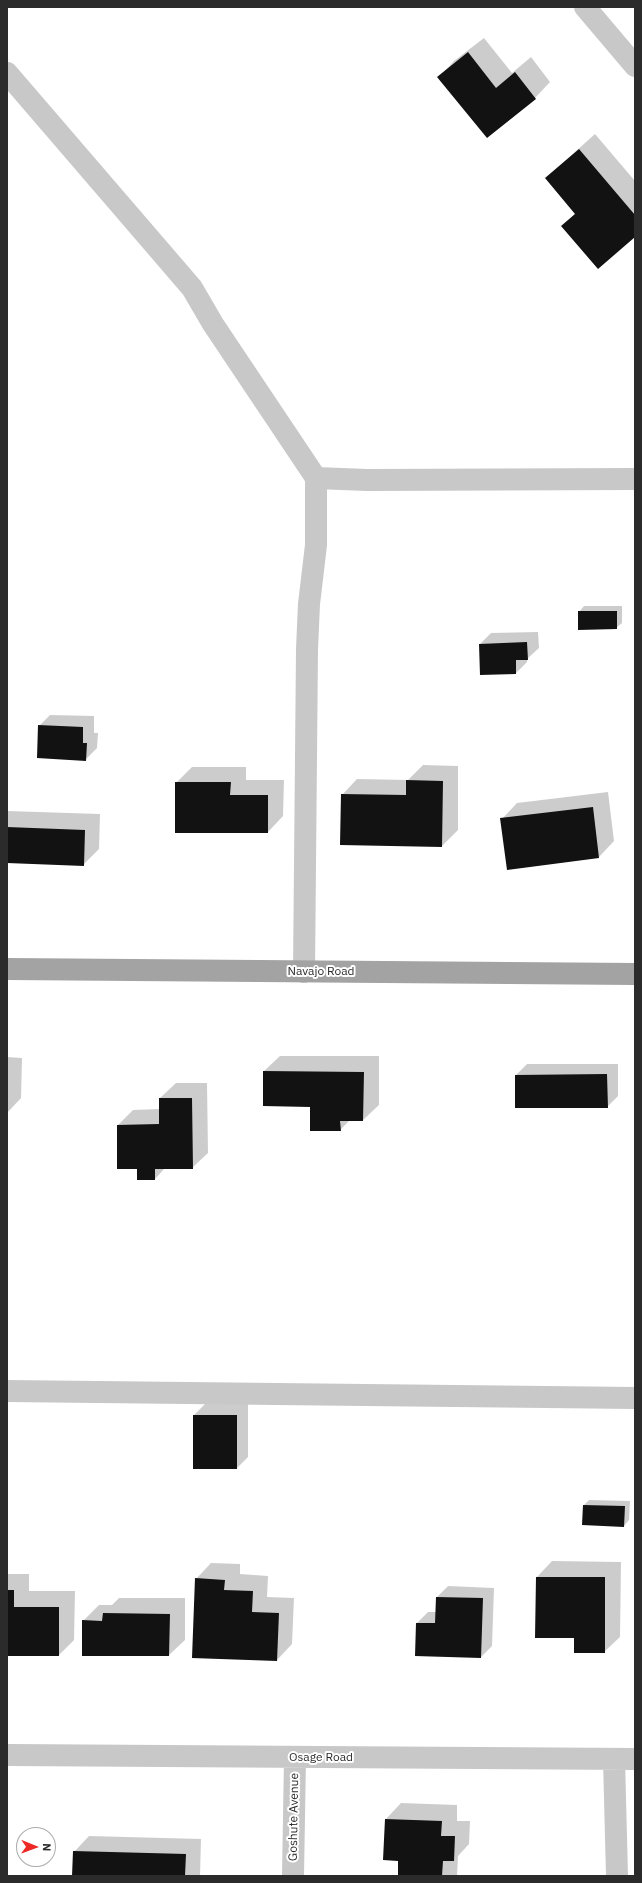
<!DOCTYPE html>
<html>
<head>
<meta charset="utf-8">
<style>
  body { margin:0 }
  #map { position:relative; width:642px; height:1883px; overflow:hidden; background:#fff; font-family:"IBM Plex Sans",sans-serif }
  canvas { display:block }
  .frame { position:absolute; inset:0; border:8px solid #2b2b2b; pointer-events:none }
  .north { position:absolute; left:16px; top:1827px; width:40px; height:40px; box-sizing:border-box; background:#fff; border:1px solid #aaa; border-radius:50%; rotate:91deg; font-size:11px; font-weight:700; line-height:16px; text-align:center; color:#2b2b2b }
  .north::after { content:''; display:block; margin:auto; width:14px; height:18px; background:#ec2924; clip-path:polygon(50% 0,100% 100%,50% 72%,0 100%) }
</style>
</head>
<body>
<div id="map">
<canvas width="642" height="1883"></canvas>
<div class="frame"></div>
<div class="north">N</div>
</div>
<script>
const c = document.querySelector('canvas').getContext('2d');
c.lineJoin = 'round';
function fill(path, color) { c.fillStyle = color; c.fill(path, 'evenodd'); }
const shape = rows => new Path2D(rows.map(r => 'M' + r).join(''));
function stroke(path, color, width, dash) { c.strokeStyle = color; c.lineWidth = width; c.lineCap = dash ? 'butt' : 'round'; c.setLineDash(dash || []); c.stroke(path); }
function write(font, color, halo, rows, align = 'center') {
  c.font = font + ' "IBM Plex Sans",sans-serif'; c.lineWidth = 4; c.setLineDash([]); c.textBaseline = 'middle'; c.strokeStyle = halo; c.fillStyle = color; for (const [text, x, y, turn = 0] of rows) {
    c.save(); c.translate(x, y); c.rotate((+turn || 0) * Math.PI / 180); c.textAlign = isNaN(turn) ? turn : align; if (halo) c.strokeText(text, 0, 0); c.fillText(text, 0, 0); c.restore();
  }
}
const shadow = shape([
  [484,38,512,73,531,57,550,82,535,98,439,77,454,61],
  [595,134,635,181,635,236,562,226,576,213,546,178],
  [584,606,622,606,622,623,616,628,579,612],
  [538,632,539,648,527,659,527,662,516,673,481,674,480,644,491,633],
  [50,715,94,716,94,733,98,733,97,748,86,759,39,726],
  [423,765,458,766,458,830,442,846,342,795,357,779,408,780],
  [192,767,246,767,246,780,284,780,283,816,268,832,176,783],
  [608,792,614,841,599,857,502,819,517,803],
  [7,811,100,814,99,849,83,865,7,862],
  [280,1056,379,1056,379,1105,363,1120,350,1120,340,1130,311,1106,264,1071],
  [7,1057,22,1058,21,1098,7,1113],
  [527,1064,618,1064,618,1096,607,1107,516,1075],
  [176,1083,207,1083,208,1153,192,1168,165,1168,155,1179,118,1125,133,1110,160,1109,160,1098],
  [205,1404,248,1404,248,1457,237,1468,194,1415],
  [589,1500,630,1501,629,1520,624,1526,584,1505],
  [552,1561,621,1562,620,1637,604,1652,575,1637,537,1577],
  [211,1563,240,1564,240,1574,268,1576,267,1597,294,1598,292,1644,277,1660,196,1579],
  [7,1574,29,1574,29,1591,75,1591,74,1640,59,1655,7,1655],
  [448,1586,494,1588,492,1646,481,1657,417,1623,428,1612,436,1612,437,1597],
  [119,1598,185,1598,185,1640,169,1655,83,1621,99,1605,112,1605],
  [401,1803,457,1805,457,1821,470,1821,469,1844,458,1856,457,1876,399,1876,399,1860,384,1859,386,1819],
  [89,1836,201,1839,200,1876,73,1876,74,1852]
]);
const building = shape([
  [468,52,496,88,515,72,536,99,487,138,437,77],
  [579,149,635,215,635,237,598,269,561,226,575,214,545,178],
  [578,611,617,611,617,629,578,630],
  [527,642,528,660,516,660,516,674,480,675,479,644],
  [38,725,83,727,83,743,87,743,86,761,37,758],
  [406,780,443,781,442,847,340,845,341,794,406,795],
  [175,782,231,782,230,795,268,795,268,833,175,833],
  [593,807,599,858,507,870,500,818],
  [7,827,85,830,84,866,7,863],
  [263,1071,364,1072,363,1121,340,1121,341,1131,310,1131,310,1107,263,1106],
  [607,1074,608,1108,515,1108,515,1075],
  [159,1098,192,1098,193,1169,155,1169,155,1180,137,1180,137,1169,117,1169,117,1125,159,1124],
  [193,1415,237,1415,237,1469,193,1469],
  [583,1505,625,1506,624,1527,582,1525],
  [536,1577,605,1577,605,1653,574,1653,574,1638,535,1638],
  [195,1578,225,1580,224,1590,253,1591,252,1612,279,1613,277,1661,192,1658],
  [7,1590,14,1590,14,1607,59,1607,59,1656,7,1656],
  [436,1597,483,1598,481,1658,415,1656,416,1623,435,1623],
  [103,1613,170,1614,169,1656,82,1656,82,1620,102,1621],
  [385,1819,442,1821,441,1836,455,1836,454,1861,443,1861,442,1876,398,1876,398,1861,383,1860],
  [73,1851,186,1854,185,1876,72,1876]
]);
const minor = shape([
  [585,7,635,66],
  [7,73,192,288,213,324,316,478,316,545,309,604,307,649,304,972],
  [316,478,367,480,635,479],
  [7,1391,635,1398],
  [7,1755,635,1759],
  [614,1759,617,1876],
  [293,1876,295,1758]
]);
const major = shape([
  [7,969,635,974]
]);
const streetNames = [
  ["Navajo Road",321,972],
  ["Osage Road",321,1758],
  ["Goshute Avenue",294,1817,-89]
];
fill(shadow, '#0003');
fill(building, '#121212');
stroke(minor, '#c8c8c8', 22);
stroke(major, '#a3a3a3', 22);
write('12px', '#2b2b2b', '#fff', streetNames);
</script>
</body>
</html>
